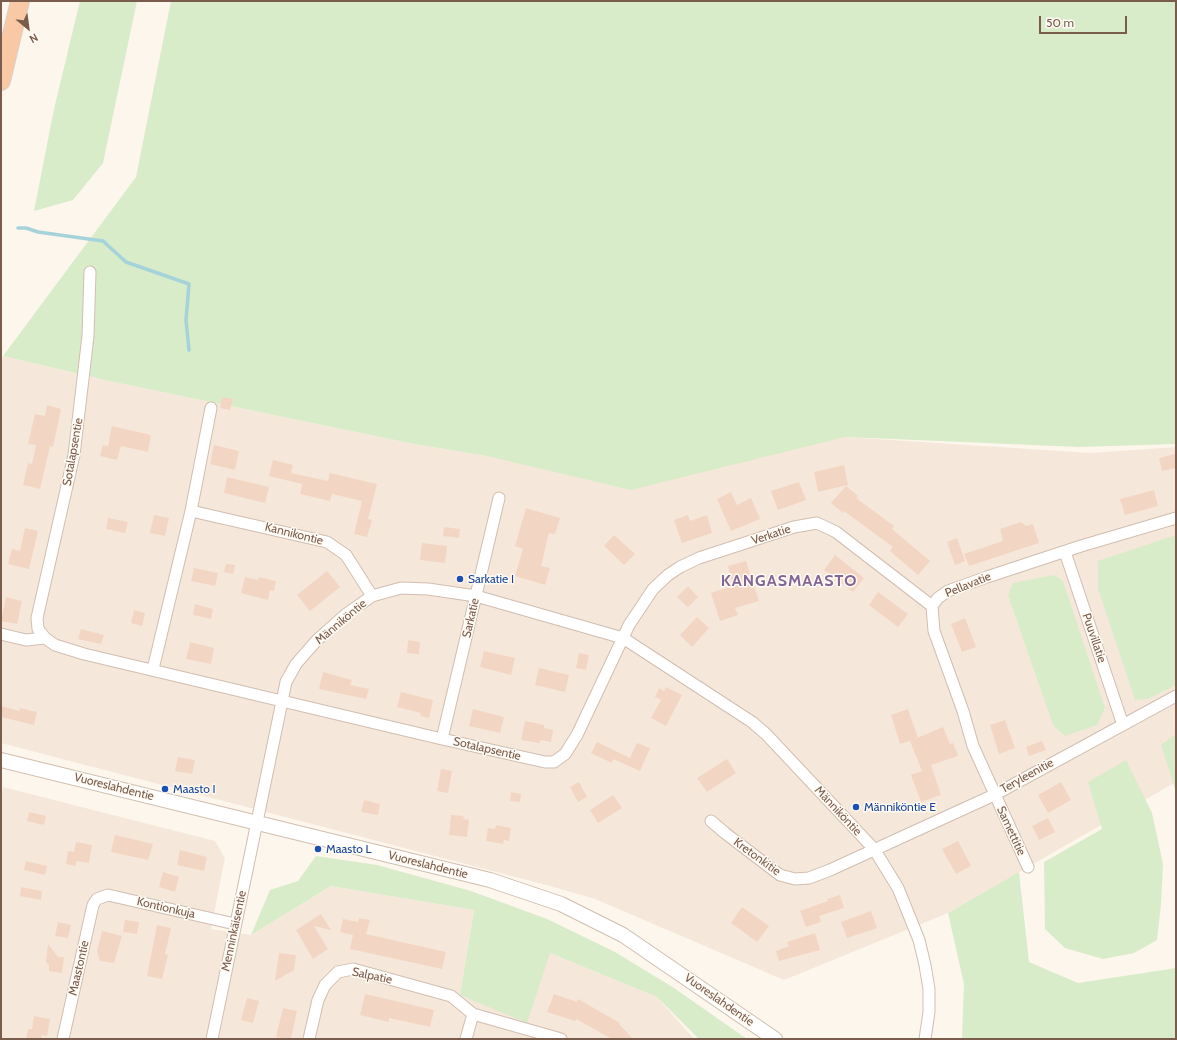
<!DOCTYPE html>
<html>
<head>
<meta charset="utf-8">
<style>
  body { margin:0 }
  #map { position:relative; width:1177px; height:1040px; overflow:hidden; background:#fdf6ec; font-family:Cabin,sans-serif }
  canvas { display:block }
  .frame { position:absolute; inset:0; border:2px solid #7a5c4d; pointer-events:none }
  .north { position:absolute; left:8px; top:8px; width:40px; height:40px; -webkit-text-stroke:3px #fffaf3; paint-order:stroke; rotate:151deg; font-size:11px; font-weight:700; line-height:16px; text-align:center; color:#7a5c4d }
  .north::after { content:''; display:block; margin:auto; width:14px; height:18px; background:#7a5c4d; clip-path:polygon(50% 0,100% 100%,50% 72%,0 100%) }
  .scale { position:absolute; left:1039px; top:16px; width:88px; height:18px; box-sizing:border-box; border:2px solid #7a5c4d; border-top:0; padding-left:5px; font-size:12px; line-height:14px; white-space:nowrap; color:#7a5c4d; -webkit-text-stroke:3px #fffaf3; paint-order:stroke }
</style>
</head>
<body>
<div id="map">
<canvas width="1177" height="1040"></canvas>
<div class="frame"></div>
<div class="north">N</div>
<div class="scale">50 m</div>
</div>
<script>
const c = document.querySelector('canvas').getContext('2d');
c.lineJoin = 'round';
function fill(path, color) { c.fillStyle = color; c.fill(path, 'evenodd'); }
const shape = rows => new Path2D(rows.map(r => 'M' + r).join(''));
function stroke(path, color, width, dash) { c.strokeStyle = color; c.lineWidth = width; c.lineCap = dash ? 'butt' : 'round'; c.setLineDash(dash || []); c.stroke(path); }
function write(font, color, halo, rows, align = 'center') {
  c.font = font + ' Cabin,sans-serif'; c.lineWidth = 3; c.setLineDash([]); c.textBaseline = 'middle'; c.strokeStyle = halo; c.fillStyle = color; for (const [text, x, y, turn = 0] of rows) {
    c.save(); c.translate(x, y); c.rotate((+turn || 0) * Math.PI / 180); c.textAlign = isNaN(turn) ? turn : align; if (halo) c.strokeText(text, 0, 0); c.fillText(text, 0, 0); c.restore();
  }
}
const residential = shape([
  [3,356,109,381,414,444,487,456,696,467,845,437,1091,453,1176,447,1176,782,948,913,784,980,595,899,550,886,1,743,1,364],
  [3,787,215,841,225,858,211,929,251,935,331,886,474,910,460,994,550,953,657,997,694,1039,1,1039,1,801]
]);
const green = shape([
  [80,1,137,1,103,163,73,200,34,211,54,109],
  [171,1,1176,1,1176,444,1079,447,845,437,631,490,487,456,414,444,109,381,3,356,136,177],
  [1176,535,1176,685,1148,699,1135,700,1098,589,1098,561],
  [1054,575,1063,581,1105,708,1097,725,1065,736,1053,725,1008,595,1013,583],
  [1176,734,1176,792,1161,745],
  [1126,760,1152,813,1163,864,1161,904,1157,940,1134,953,1103,959,1065,948,1045,929,1044,862,1102,829,1088,782],
  [316,856,377,865,471,891,547,919,615,952,674,988,747,1039,699,1039,657,997,550,953,527,1023,460,995,474,910,331,886,251,935,270,890,298,881],
  [1019,872,1029,962,1078,983,1176,968,1176,1039,962,1039,964,984,948,913]
]);
const stream = shape([
  [18,228,26,228,38,232,103,241,126,262,189,284,186,320,189,350]
]);
const building = shape([
  [222,397,233,399,230,410,220,408],
  [47,405,61,409,53,447,50,446,40,489,23,485,28,463,32,464,36,445,28,444,35,414,45,416],
  [112,426,151,435,148,452,121,446,117,460,100,456,103,445,108,446],
  [214,445,239,451,235,470,210,464],
  [1175,454,1176,468,1162,471,1159,458],
  [273,460,293,465,291,473,328,481,330,473,377,484,368,519,372,520,367,537,354,534,362,501,332,494,330,501,300,494,302,484,269,476],
  [844,465,848,485,818,492,814,472],
  [227,477,269,487,265,503,224,493],
  [799,482,806,500,778,510,771,491],
  [846,486,858,496,856,498,894,526,892,529,930,561,918,575,890,551,893,547,844,511,843,513,831,503],
  [1154,490,1158,506,1125,515,1120,499],
  [731,492,737,505,751,498,760,519,731,531,717,499],
  [526,508,560,518,555,534,549,533,541,566,550,568,545,585,515,576,523,549,515,546],
  [154,515,169,518,165,536,150,533],
  [688,515,690,521,707,515,712,533,682,543,674,520],
  [108,518,128,522,125,533,106,529],
  [1021,522,1026,526,1033,524,1039,543,969,566,964,554,1003,541,1000,529],
  [444,527,460,529,459,538,443,536],
  [25,528,38,531,29,569,8,564,12,549,20,551],
  [614,535,635,554,624,565,604,546],
  [957,538,965,561,955,565,947,542],
  [422,543,447,546,445,563,420,560],
  [835,555,864,578,853,592,824,570],
  [746,561,759,601,735,608,738,615,720,621,711,593,733,586,728,566],
  [226,564,235,565,233,574,224,572],
  [194,568,218,573,215,586,191,581],
  [327,571,340,587,310,611,297,595],
  [245,577,258,580,259,577,276,581,274,591,270,590,268,600,241,593],
  [688,586,698,597,688,607,677,597],
  [878,592,908,614,898,627,869,605],
  [6,597,22,601,17,624,1,621],
  [195,604,213,609,211,619,193,615],
  [134,610,145,613,142,626,131,623],
  [697,617,709,628,692,647,680,635],
  [965,618,976,647,962,652,951,624],
  [81,629,104,635,101,644,78,639],
  [408,640,420,642,419,654,407,653],
  [190,642,214,648,211,664,186,659],
  [484,651,515,658,511,675,480,667],
  [579,653,589,655,586,670,576,668],
  [539,668,569,675,565,692,535,685],
  [323,672,352,680,350,685,369,689,366,699,319,689],
  [666,687,682,695,666,726,651,718,661,700,655,697,659,688,664,691],
  [401,692,433,700,429,718,420,716,421,713,397,707],
  [1,706,19,711,20,708,37,712,34,725,1,717],
  [473,709,504,717,500,733,469,726],
  [908,709,918,738,900,744,891,715],
  [1005,720,1015,748,999,754,990,725],
  [525,721,544,725,544,728,553,730,551,742,540,740,540,743,521,740],
  [943,727,950,744,953,743,958,756,931,765,941,795,921,802,911,775,922,771,910,741],
  [1042,741,1046,750,1029,756,1026,747],
  [597,742,630,758,637,743,650,748,640,771,613,759,612,763,591,753],
  [178,757,195,760,192,774,175,771],
  [727,759,736,773,707,792,697,778],
  [441,769,452,771,448,793,437,791],
  [579,782,587,797,578,802,570,787],
  [1061,782,1071,800,1048,813,1038,795],
  [511,792,521,794,520,802,510,801],
  [613,795,622,808,598,823,590,810],
  [364,800,380,804,378,815,361,812],
  [29,812,46,816,44,825,27,821],
  [451,815,464,816,463,819,469,820,467,837,449,835],
  [1048,818,1055,832,1039,840,1032,826],
  [496,825,511,828,509,841,504,840,503,844,486,841,488,828,495,829],
  [115,835,153,844,148,860,111,852],
  [958,841,971,866,956,874,942,849],
  [76,842,92,845,89,863,76,861,76,866,66,864,68,851,74,852],
  [180,850,207,857,204,871,177,865],
  [26,861,47,866,45,875,24,870],
  [163,872,179,877,175,892,159,887],
  [21,887,42,891,41,900,20,896],
  [840,895,844,908,819,916,821,922,806,927,800,911,828,901,827,899],
  [742,907,769,926,757,942,731,923],
  [871,911,877,928,847,938,841,922],
  [321,914,331,930,314,926,328,949,313,959,296,930],
  [359,918,370,920,366,934,446,952,442,969,350,949,353,935,340,932,343,919,358,922],
  [125,920,139,922,137,934,123,932],
  [58,922,71,925,68,938,55,936],
  [157,925,171,928,165,954,168,955,162,979,147,976],
  [102,931,122,936,114,963,100,961,97,951],
  [815,933,820,950,779,961,776,951,789,946,787,942],
  [48,944,58,957,64,957,62,973,49,971,49,965,46,962],
  [279,953,296,955,294,970,275,981],
  [365,994,434,1010,430,1027,389,1018,389,1022,360,1015],
  [554,994,577,1002,578,999,620,1023,619,1024,633,1039,612,1039,576,1019,575,1021,547,1012],
  [247,998,259,1001,253,1023,241,1020],
  [283,1008,297,1011,291,1039,276,1037],
  [34,1016,50,1019,47,1036,42,1035,41,1039,26,1039,28,1029,32,1029]
]);
const minor = shape([
  [90,272,88,336,74,455,37,618,38,629,45,638,55,645,84,654,442,739,545,762,554,762,565,754,577,735,629,625,653,589,668,575,680,567,699,558,794,527,817,523,836,532,932,606],
  [191,511,327,542,346,555,372,596],
  [1065,552,1123,725],
  [1,634,26,640,45,638],
  [153,669,191,511,211,408],
  [442,739,499,498],
  [711,821,725,833,780,875,795,879,809,878,830,870,994,795,1176,696],
  [1028,867,973,746,963,711,934,631,932,606,938,598,948,591,987,577,1081,546,1176,518],
  [63,1039,93,905,97,899,108,895,235,924],
  [212,1039,286,682,296,664,317,640,345,615,372,596,401,588,428,589,476,596,623,638,752,722,766,734,874,849,898,888,919,940,925,965,929,989,929,1012,925,1039],
  [309,1039,318,1000,325,985,338,972,353,969,451,996,473,1014,561,1039],
  [466,1039,473,1014]
]);
const tertiary = shape([
  [1,760,490,880,561,904,623,935,775,1039]
]);
const trunk = shape([
  [1,81,20,1]
]);
const markers = [
  [460,579,4,"#1a4fb4"],
  [165,789,4,"#1a4fb4"],
  [856,807,4,"#1a4fb4"],
  [318,849,4,"#1a4fb4"]
];
const streetNames = [
  ["Sotalapsentie",73,452,-80],
  ["Kannikontie",294,534,14],
  ["Verkatie",771,535,-18],
  ["Pellavatie",968,585,-22],
  ["Sarkatie",471,618,-77],
  ["Männiköntie",341,622,-40],
  ["Puuvillatie",1094,638,71],
  ["Sotalapsentie",487,749,13],
  ["Teryleenitie",1027,776,-29],
  ["Vuoreslahdentie",114,787,14],
  ["Männiköntie",838,811,47],
  ["Samettitie",1011,831,65],
  ["Kretonkitie",757,857,36],
  ["Vuoreslahdentie",428,865,14],
  ["Kontionkuja",166,908,13],
  ["Menninkäisentie",234,931,-78],
  ["Maastontie",79,968,-77],
  ["Salpatie",372,976,12],
  ["Vuoreslahdentie",719,1000,35]
];
const transitNames = [
  ["Sarkatie I",468,579],
  ["Maasto I",173,789],
  ["Männiköntie E",864,807],
  ["Maasto L",326,849]
];
const districtNames = [
  ["KANGASMAASTO",789,581]
];
fill(residential, '#f5e8da');
fill(green, '#d8ecc9');
stroke(stream, '#a5d3da', 3.5);
fill(building, '#f3d5c3');
stroke(minor, '#d1beb0', 13);
stroke(tertiary, '#d1beb0', 16);
stroke(trunk, '#dad1cd', 20);
stroke(minor, '#fff', 11);
stroke(tertiary, '#fff', 14);
stroke(trunk, '#f9c8a4', 18);
for (const [x, y, r, color] of markers) { const dot = new Path2D(); dot.arc(x, y, r, 0, 2 * Math.PI); c.fillStyle = color; c.fill(dot); stroke(dot, '#fffaf3', 1.5); }
write('12px', '#7a5c4d', '#fffaf3', streetNames);
write('12px', '#164399', '#fffaf3', transitNames, 'left');
c.letterSpacing = '1px';
write('bold 16px', '#846695', '#fffaf3', districtNames);
c.letterSpacing = '0px';
</script>
</body>
</html>
